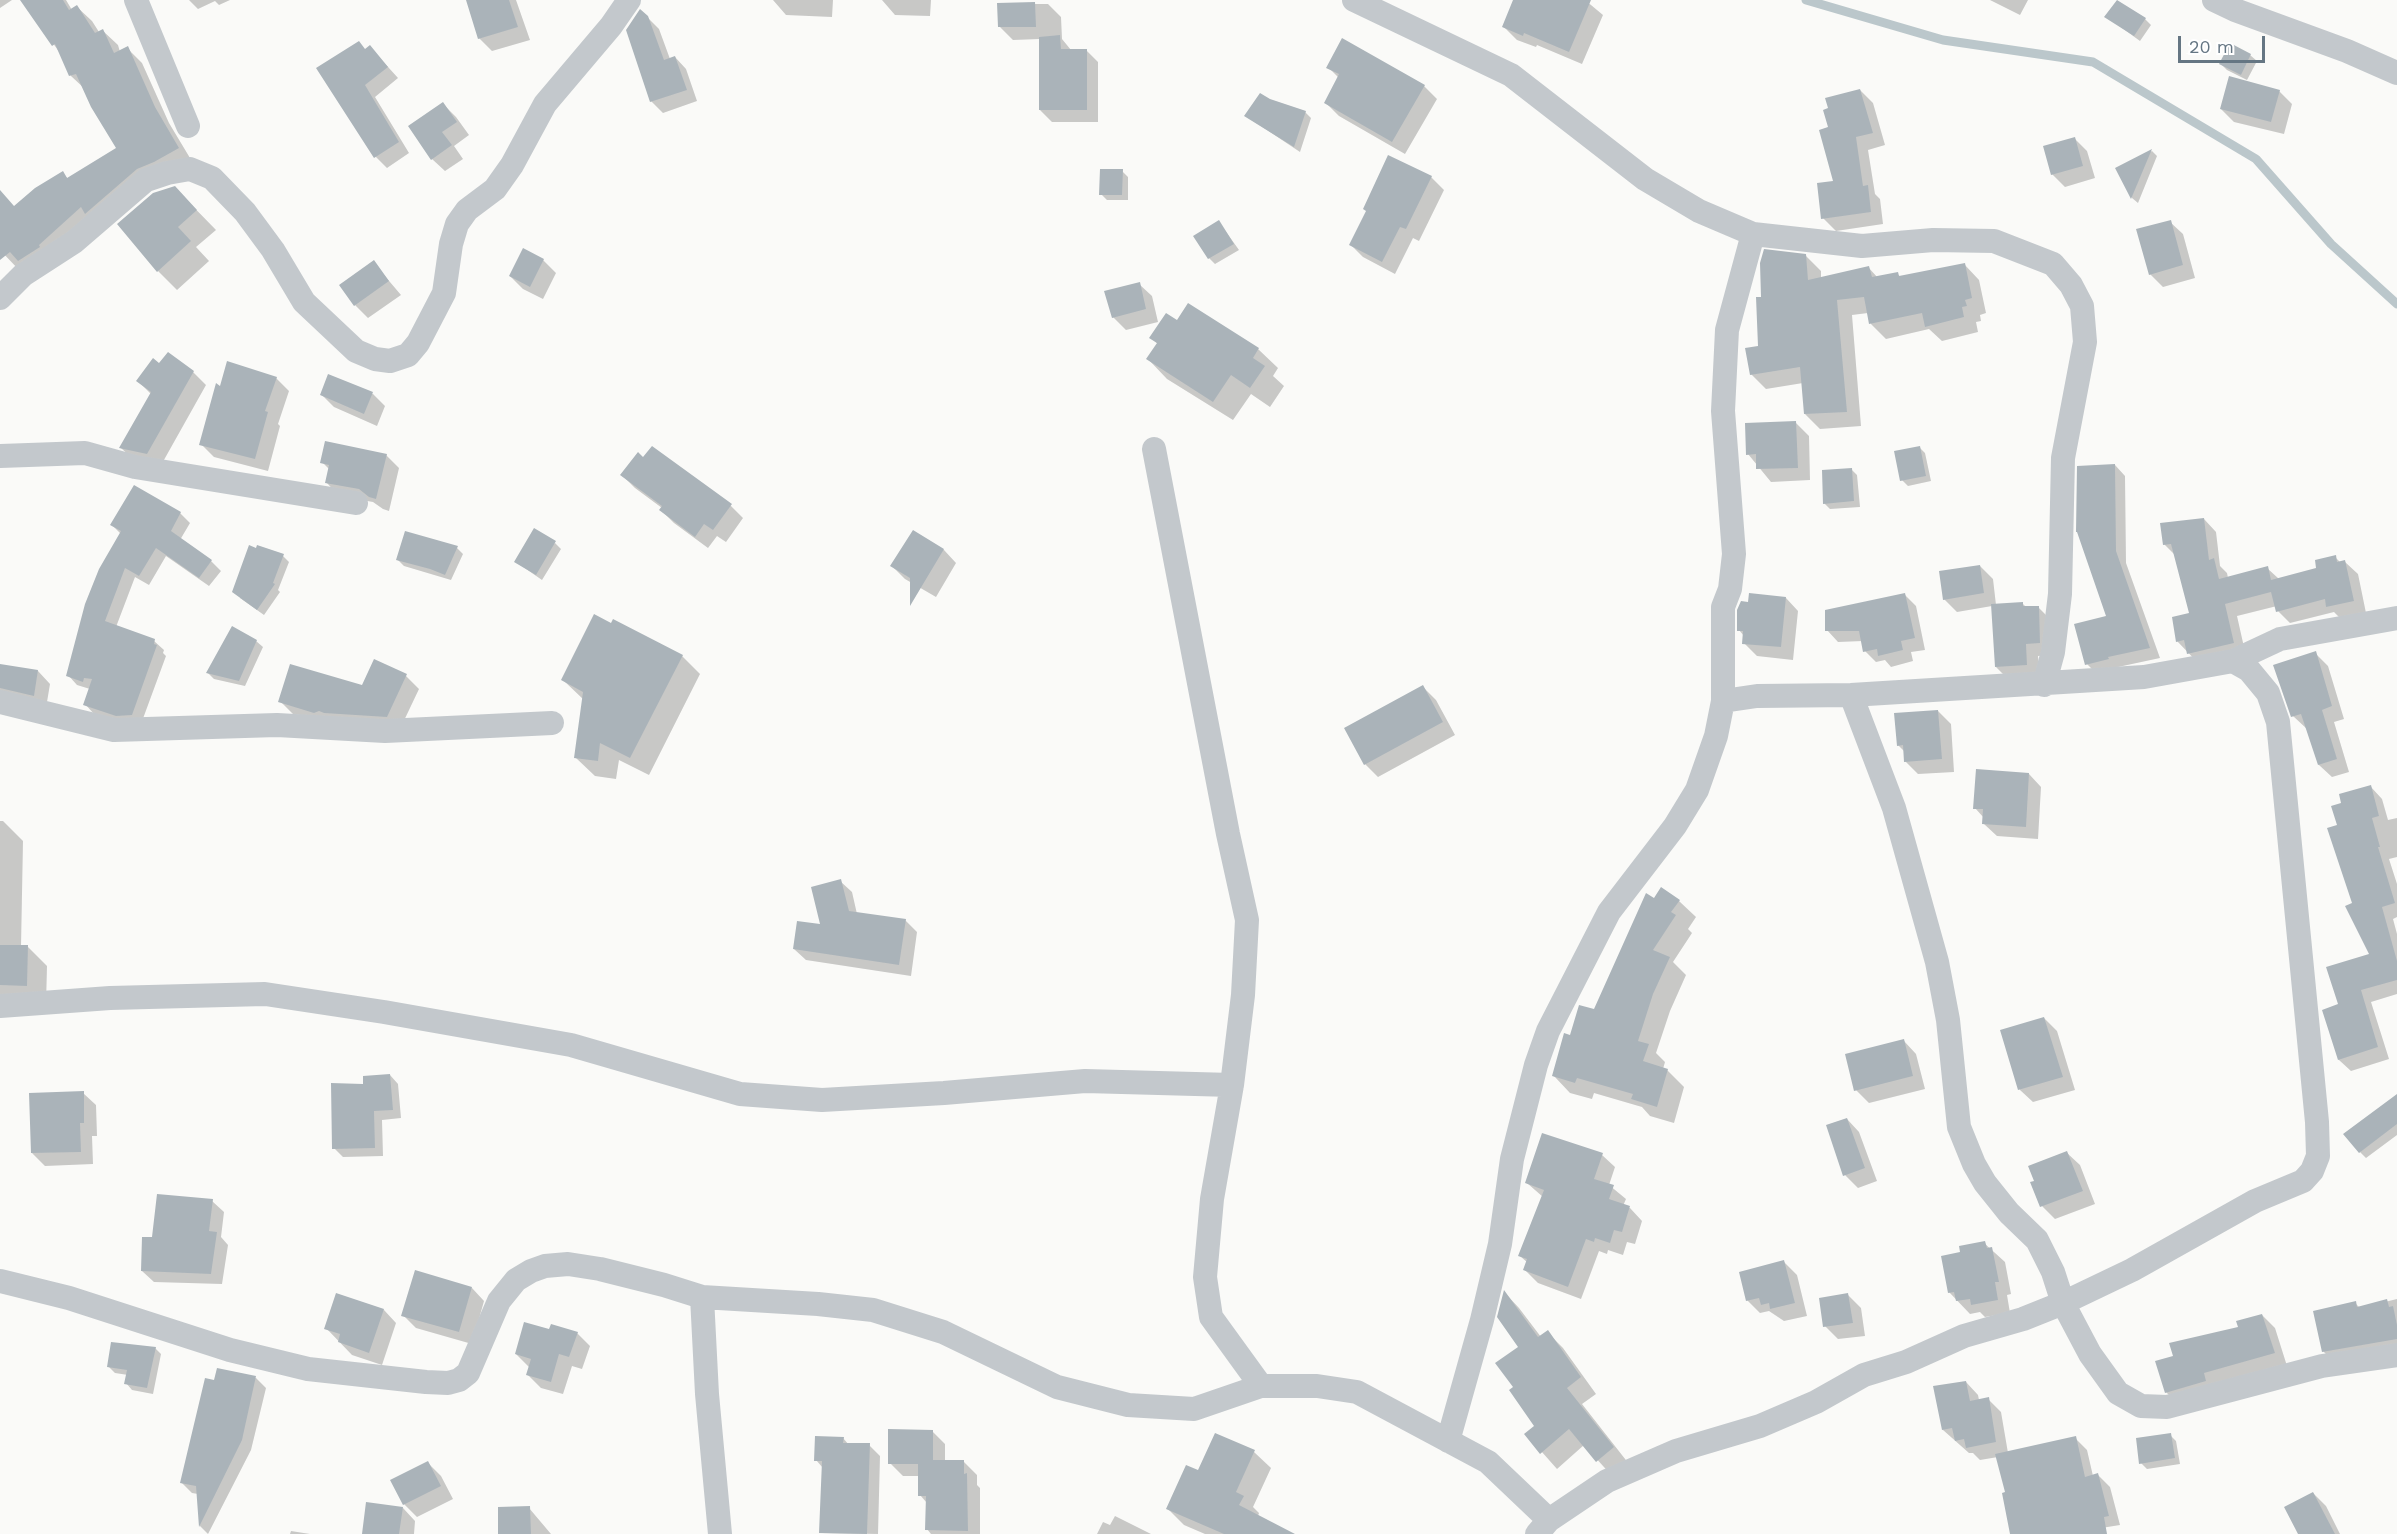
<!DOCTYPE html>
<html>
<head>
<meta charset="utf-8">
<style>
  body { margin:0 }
  #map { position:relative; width:2397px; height:1534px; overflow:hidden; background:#fafaf8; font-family:"Work Sans",sans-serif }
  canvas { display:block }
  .scale { position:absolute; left:2178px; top:36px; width:87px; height:27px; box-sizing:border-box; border:3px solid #657683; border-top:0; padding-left:8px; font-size:18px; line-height:21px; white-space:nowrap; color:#657683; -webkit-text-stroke:4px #fff; paint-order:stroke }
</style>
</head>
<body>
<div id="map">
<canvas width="2397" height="1534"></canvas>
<div class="scale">20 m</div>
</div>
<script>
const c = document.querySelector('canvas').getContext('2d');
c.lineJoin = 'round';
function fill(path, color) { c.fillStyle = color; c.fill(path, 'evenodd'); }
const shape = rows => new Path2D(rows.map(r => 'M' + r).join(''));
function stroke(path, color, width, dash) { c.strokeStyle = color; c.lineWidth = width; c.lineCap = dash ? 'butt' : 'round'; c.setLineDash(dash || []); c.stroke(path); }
const shadow = shape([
  [0,0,12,0,0,8],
  [22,0,66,0,72,10,77,7,92,21,99,32,103,31,118,45,120,52,127,48,142,63,169,123,193,163,20,271,0,250,0,212,14,208,63,173,68,179,118,149,86,90,71,76,60,53],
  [189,0,230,0,219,5,215,1,198,9],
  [468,0,516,0,530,40,492,51,479,38],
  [773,0,833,0,832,17,786,15],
  [882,0,931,0,930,16,895,15],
  [1523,0,1585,0,1603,15,1582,64,1537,45,1536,47,1517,40,1504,27],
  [1990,0,2028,0,2020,15],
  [999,4,1048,4,1061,17,1062,39,1071,50,1086,50,1098,62,1098,122,1052,122,1040,110,1040,39,1013,40,1000,27],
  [641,11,659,29,670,59,675,57,686,69,697,101,663,113,651,101],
  [2145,19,2151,25,2140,41,2111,20],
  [2231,45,2250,55,2257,61,2247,80,2227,70,2221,64],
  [370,47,398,78,375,97,409,153,387,168,376,157,318,68,366,50],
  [1328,67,1424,86,1437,99,1405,154,1339,116,1326,103,1339,78],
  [1860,90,1873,103,1885,145,1868,150,1875,194,1880,199,1883,224,1836,231,1823,218,1835,182,1830,128],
  [2279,91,2292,104,2284,134,2234,122,2221,109],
  [1269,100,1305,112,1311,118,1300,152,1246,116],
  [443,104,456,117,469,135,454,146,463,159,445,171,432,159],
  [2074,138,2087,151,2095,178,2065,187,2052,174],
  [2152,151,2157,156,2138,203,2132,198,2117,168],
  [1122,171,1128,177,1128,200,1107,200,1101,194],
  [1431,177,1444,190,1419,241,1413,238,1395,274,1363,257,1350,244],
  [175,188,216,230,196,247,209,261,177,290,158,271],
  [1219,222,1239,250,1215,264,1209,258],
  [2170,222,2183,234,2195,278,2163,287,2150,274],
  [1806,256,1821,271,1821,278,1868,267,1878,278,1897,274,1901,277,1964,264,1979,280,1986,313,1980,315,1981,321,1976,322,1978,332,1942,341,1929,329,1886,339,1871,324,1868,313,1852,315,1861,426,1820,429,1805,414,1803,383,1766,389,1751,374,1759,348,1763,298],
  [543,260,556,273,543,299,523,289,510,276],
  [373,262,401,295,368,318,355,305],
  [1139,284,1152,296,1158,322,1126,330,1113,317],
  [1151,338,1258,349,1278,368,1273,376,1284,386,1270,407,1251,394,1233,420,1167,379,1148,359,1158,344],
  [160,365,193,372,206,385,160,467,134,460,121,448,152,395,138,381],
  [329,376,373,394,385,406,377,426,334,407,321,394],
  [276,378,289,391,278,424,280,426,268,471,214,457,201,444,221,388],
  [1796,423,1809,436,1810,480,1771,482,1748,454],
  [1919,447,1925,453,1931,481,1908,486,1902,480],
  [386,455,399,468,389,511,383,509,373,502,339,496,327,483,330,470,322,462],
  [2115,465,2125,476,2126,563,2160,658,2118,667,2098,675,2087,664,2108,617],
  [1851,469,1857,475,1860,507,1830,509,1824,503],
  [622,475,731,506,743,518,726,542,717,536,708,548,674,523,661,510,662,508,635,488],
  [180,513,190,523,180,540,211,561,221,571,209,586,166,556,149,585,135,577,116,627,154,641,164,650,163,653,166,656,141,724,94,714,85,704,90,689,77,685,68,675,121,534,112,525],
  [2204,519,2216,532,2220,566,2227,573,2228,578,2267,568,2279,579,2318,569,2335,557,2341,563,2345,562,2358,574,2366,613,2340,618,2334,612,2290,623,2278,611,2277,606,2237,616,2246,656,2201,666,2177,641,2190,614,2176,556,2164,544],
  [913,532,944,550,956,563,936,597,905,579,892,566],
  [406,533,457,548,463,554,451,580,404,566,398,560],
  [555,543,561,549,542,580,516,562],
  [258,546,283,556,289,562,278,590,280,592,264,615,240,598],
  [1980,566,1993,579,1996,605,2023,604,2027,608,2038,607,2051,620,2052,655,2038,656,2040,678,2009,680,1996,667,1992,606,1957,612,1944,599],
  [1904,594,1916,606,1925,650,1911,652,1913,661,1891,667,1885,660,1876,662,1865,651,1863,641,1838,642,1827,630],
  [1786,598,1798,611,1793,660,1757,656,1744,643,1744,636,1739,630],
  [256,641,263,647,245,686,214,679,208,673],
  [2315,653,2328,666,2344,719,2334,722,2349,772,2332,777,2319,765,2307,729,2293,716],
  [682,656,700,674,649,775,619,760,616,779,595,776,576,758,584,700,563,680],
  [375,661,406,676,419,689,400,729,293,714,280,701,363,687],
  [0,666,38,671,50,684,46,708,0,704],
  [1423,687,1436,700,1455,735,1378,777,1365,764],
  [1938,711,1951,724,1954,772,1918,774,1905,761,1905,752,1898,745],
  [2029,774,2041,787,2038,839,1997,836,1984,824,1984,818,1975,808],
  [2371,787,2382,799,2388,820,2397,818,2397,857,2389,859,2397,884,2397,917,2393,919,2397,934,2397,994,2371,1002,2389,1059,2351,1071,2339,1060,2323,1011,2340,1005,2371,955,2354,904,2338,826,2343,804],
  [0,821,3,821,23,841,21,947,28,947,47,966,46,1005,0,1004],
  [840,881,852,892,857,914,905,920,917,932,911,976,806,960,794,949,822,926],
  [1654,900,1679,901,1696,917,1688,929,1692,933,1673,962,1686,975,1670,1011,1656,1053,1665,1062,1663,1069,1667,1070,1684,1087,1674,1123,1650,1116,1642,1107,1594,1093,1592,1099,1570,1093,1554,1076,1571,1037,1594,1011],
  [2044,1018,2057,1031,2075,1090,2033,1102,2020,1090,2002,1031],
  [1904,1041,1916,1054,1925,1089,1869,1103,1856,1090],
  [390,1075,398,1084,401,1118,382,1120,383,1156,343,1157,334,1148],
  [83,1093,96,1105,97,1136,92,1136,93,1164,45,1166,32,1153],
  [2397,1103,2397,1135,2366,1158,2360,1152],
  [1847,1119,1859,1132,1877,1181,1858,1188,1845,1175],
  [2067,1153,2080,1165,2095,1204,2055,1219,2042,1206,2032,1183,2036,1182],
  [1602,1155,1615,1167,1609,1185,1626,1199,1623,1206,1630,1208,1642,1221,1635,1244,1627,1242,1623,1255,1608,1250,1607,1254,1599,1251,1581,1299,1538,1283,1525,1270,1528,1263,1520,1256,1543,1197,1527,1183],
  [212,1201,224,1212,221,1237,228,1245,222,1284,154,1282,142,1271,154,1239],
  [1984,1243,2005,1262,2011,1294,2007,1295,2010,1313,1985,1317,1980,1312,1970,1314,1949,1292],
  [1784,1262,1797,1275,1807,1316,1784,1321,1769,1311,1760,1313,1747,1300],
  [472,1288,484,1301,472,1344,416,1328,403,1315],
  [1505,1293,1519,1308,1541,1337,1547,1332,1563,1348,1596,1394,1582,1404,1629,1464,1613,1477,1584,1445,1557,1469,1526,1434,1536,1426,1515,1387,1520,1347],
  [1848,1295,1861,1308,1865,1336,1838,1339,1825,1326],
  [2397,1299,2397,1351,2334,1362,2323,1351,2355,1303,2360,1308],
  [384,1310,396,1323,382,1365,352,1355,326,1328],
  [2262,1315,2275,1328,2287,1366,2179,1405,2166,1392,2175,1357,2240,1328],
  [550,1331,577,1333,590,1346,582,1369,572,1366,563,1394,541,1388,528,1375,530,1368,516,1354],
  [155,1348,161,1354,153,1394,132,1390,126,1383,128,1375,115,1373,109,1367],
  [218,1370,256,1378,266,1388,251,1450,208,1534,200,1526,198,1494,192,1493,182,1483],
  [1966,1382,1978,1395,1979,1400,1988,1399,2001,1412,2008,1453,2075,1438,2087,1450,2093,1476,2098,1475,2110,1487,2120,1525,2064,1534,2015,1534,1998,1457,1980,1460,1973,1453,1969,1453,1943,1430],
  [932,1431,945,1444,945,1461,964,1462,977,1475,977,1485,980,1488,980,1534,931,1534,927,1529,927,1503,920,1495,920,1476,903,1476,890,1463],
  [1216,1434,1254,1452,1271,1468,1253,1507,1259,1513,1258,1516,1292,1534,1205,1534,1184,1525,1168,1509,1198,1472],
  [2170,1435,2176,1441,2180,1464,2147,1469,2141,1463],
  [843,1438,849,1445,869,1445,880,1456,878,1534,821,1533,823,1468,816,1460],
  [428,1463,441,1476,453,1499,417,1517,404,1504],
  [2313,1493,2326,1506,2340,1534,2300,1534],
  [403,1508,415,1521,414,1534,365,1534],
  [529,1508,551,1534,500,1534],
  [1115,1516,1151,1534,1097,1534,1103,1522,1110,1525],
  [291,1531,310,1534,290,1534]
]);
const stream = shape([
  [1806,0,1943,40,2093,62,2256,159,2331,244,2397,304]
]);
const building = shape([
  [20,0,63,0,69,10,77,5,95,33,103,29,114,53,128,46,155,107,179,148,154,162,137,169,85,214,81,207,39,245,40,247,18,261,10,252,0,260,0,190,14,206,35,188,63,171,67,178,116,148,91,107,76,74,69,76,55,44,52,46],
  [466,0,509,0,518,27,478,39],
  [1513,0,1591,0,1569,52,1524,33,1523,36,1502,27],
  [2117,0,2146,18,2134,36,2104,17],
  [1035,2,1036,27,998,27,997,3],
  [640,9,648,16,664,60,675,56,687,90,650,102,626,30],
  [1060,35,1061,49,1087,49,1087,110,1039,110,1039,37],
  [1342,38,1425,85,1392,142,1324,103,1339,74,1326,68],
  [359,41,365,49,370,45,388,67,365,85,399,142,374,158,316,68],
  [2230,43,2251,54,2241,75,2219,64],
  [2229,76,2280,90,2271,122,2220,109],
  [1860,89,1873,133,1856,137,1863,186,1868,185,1871,212,1821,219,1817,183,1833,181,1819,130,1828,127,1823,110,1828,108,1825,98],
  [1260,93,1270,99,1306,111,1294,147,1244,116],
  [443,102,457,122,442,132,452,145,431,160,408,126],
  [2075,137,2083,166,2051,175,2043,146],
  [2152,149,2131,199,2115,168],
  [1388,155,1432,176,1406,229,1400,227,1382,262,1349,245,1366,211,1363,209],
  [1100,169,1123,169,1122,195,1099,195],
  [175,186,197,210,178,227,191,241,157,272,117,224,153,193],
  [1219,220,1234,244,1208,259,1193,236],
  [2171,220,2183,265,2149,275,2136,229],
  [523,248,544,259,530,287,509,276],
  [1764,249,1806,254,1808,280,1869,266,1872,277,1898,272,1899,276,1965,263,1972,298,1965,300,1967,306,1962,307,1964,317,1925,327,1922,313,1869,324,1864,297,1837,300,1847,412,1804,414,1800,367,1750,375,1745,348,1758,346,1756,297,1761,297,1760,263],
  [374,260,389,281,354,306,339,285],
  [1140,282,1146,309,1112,318,1104,291],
  [1188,303,1259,348,1253,358,1265,366,1250,388,1231,375,1213,402,1146,359,1157,343,1149,338,1166,313,1177,320],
  [168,352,194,371,147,454,119,448,151,392,136,381,153,358,159,363],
  [227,361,277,377,265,411,268,412,255,459,199,445,216,383,220,386],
  [328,374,373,392,364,414,320,395],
  [1796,421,1798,468,1756,469,1756,454,1746,455,1745,423],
  [325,441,387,454,376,499,369,497,359,489,325,483,329,465,320,463],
  [652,446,732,504,713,530,704,524,695,537,659,510,662,506,620,475,638,452,643,457],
  [1920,446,1926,476,1900,481,1894,451],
  [2115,464,2116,551,2150,648,2108,657,2109,659,2085,665,2074,624,2106,616,2077,532,2076,532,2077,466],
  [1852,468,1854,501,1823,504,1822,470],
  [134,485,181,512,171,531,212,560,199,578,156,548,139,576,125,568,105,621,155,639,154,644,157,645,132,715,116,716,83,705,92,679,84,678,83,682,66,676,85,604,99,569,121,531,110,525],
  [2204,518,2209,560,2214,558,2219,579,2268,566,2271,580,2316,568,2315,560,2336,555,2337,562,2345,560,2354,601,2326,607,2325,599,2276,612,2271,592,2225,604,2234,643,2187,654,2184,640,2176,642,2172,617,2189,613,2171,544,2163,545,2160,523],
  [534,528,556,541,536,575,514,562],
  [913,530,944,549,910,606,910,578,890,566],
  [405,531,458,546,445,575,430,569,396,560],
  [249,545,256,548,257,545,284,554,273,583,275,584,257,610,232,592],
  [1980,565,1984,593,1943,600,1939,571],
  [1749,593,1786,597,1781,647,1742,644,1743,631,1737,631,1737,610,1741,601,1748,602],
  [1905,593,1915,638,1901,641,1903,650,1878,656,1877,649,1863,652,1859,631,1825,631,1825,610],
  [2023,602,2023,606,2039,606,2040,643,2026,644,2027,665,1995,667,1991,604],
  [594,614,611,623,613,619,683,655,630,758,600,743,598,761,574,758,583,692,561,680],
  [232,626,257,640,239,681,206,673],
  [2316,651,2332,706,2322,710,2337,759,2318,765,2301,714,2291,717,2273,665],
  [374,659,407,674,387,717,324,713,319,711,314,713,278,702,290,664,362,685],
  [0,664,38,670,34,696,0,688],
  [1423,685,1443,722,1364,765,1344,728],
  [1938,710,1942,759,1904,762,1903,745,1897,746,1894,713],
  [1976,769,2029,773,2026,827,1982,824,1983,809,1973,809],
  [2371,785,2379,816,2372,818,2380,847,2378,847,2395,903,2382,907,2397,961,2397,980,2361,990,2378,1047,2338,1060,2322,1010,2338,1004,2326,967,2369,954,2345,906,2352,903,2327,828,2337,825,2331,806,2341,803,2339,794],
  [841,879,849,911,906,919,899,965,793,949,797,921,820,924,811,887],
  [1661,887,1680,900,1671,912,1676,915,1653,950,1670,957,1653,994,1638,1041,1649,1044,1643,1061,1668,1069,1657,1107,1631,1099,1633,1094,1577,1078,1575,1083,1552,1076,1564,1033,1570,1035,1579,1005,1594,1009,1646,893,1654,898],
  [0,945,28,945,27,986,0,985],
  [2044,1017,2063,1077,2018,1090,2000,1030],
  [1904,1039,1913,1076,1854,1091,1845,1054],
  [390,1074,393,1110,374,1111,375,1148,332,1149,331,1083,363,1084,363,1076],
  [84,1091,84,1123,80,1123,81,1152,31,1153,29,1093],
  [2397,1094,2397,1124,2359,1153,2343,1134],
  [1847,1118,1865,1168,1843,1176,1826,1125],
  [1542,1133,1603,1153,1594,1179,1614,1185,1609,1199,1630,1206,1622,1232,1614,1230,1610,1243,1595,1238,1594,1242,1586,1239,1568,1287,1523,1270,1527,1259,1518,1256,1544,1190,1525,1183],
  [2067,1151,2083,1191,2040,1207,2030,1182,2034,1181,2028,1166],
  [157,1194,213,1199,209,1231,217,1232,211,1274,141,1271,142,1237,152,1237],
  [1985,1241,1987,1248,1992,1247,1999,1282,1995,1282,1998,1300,1971,1305,1970,1299,1956,1301,1954,1292,1948,1293,1941,1256,1960,1252,1959,1246],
  [1784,1260,1795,1303,1770,1309,1769,1303,1761,1305,1759,1298,1746,1301,1739,1272],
  [415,1270,472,1287,459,1332,401,1316],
  [1504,1290,1538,1337,1548,1330,1581,1377,1567,1388,1614,1447,1596,1462,1569,1429,1540,1454,1524,1434,1534,1426,1509,1390,1513,1387,1495,1363,1518,1347,1497,1317],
  [336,1293,384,1309,369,1353,338,1342,340,1334,324,1329],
  [1848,1293,1853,1323,1823,1327,1819,1298],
  [2387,1299,2389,1307,2393,1306,2397,1325,2397,1339,2322,1352,2313,1311,2356,1301,2357,1307],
  [2262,1314,2275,1353,2204,1373,2206,1381,2165,1393,2155,1361,2173,1356,2169,1343,2238,1327,2236,1321],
  [524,1322,549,1329,551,1324,578,1332,569,1357,559,1354,551,1382,526,1375,531,1359,515,1354],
  [111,1342,156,1347,147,1388,124,1384,127,1370,107,1367],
  [217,1368,256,1376,242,1440,199,1527,196,1486,180,1483,205,1378,214,1380],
  [1966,1381,1970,1401,1989,1397,1996,1442,1966,1448,1964,1439,1955,1441,1952,1428,1942,1430,1933,1386],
  [888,1429,933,1430,933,1460,964,1460,964,1474,967,1473,968,1531,925,1530,926,1496,918,1496,918,1464,888,1464],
  [1215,1433,1255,1450,1236,1492,1244,1496,1239,1505,1295,1534,1224,1534,1166,1509,1186,1465,1198,1470],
  [2171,1433,2175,1458,2139,1464,2136,1438],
  [815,1436,844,1437,843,1443,870,1443,867,1534,819,1533,822,1461,814,1461],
  [2076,1436,2085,1477,2098,1473,2109,1516,2104,1517,2107,1534,2010,1534,2002,1493,2005,1492,1995,1454],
  [428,1461,441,1486,403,1505,390,1480],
  [2313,1492,2335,1534,2298,1534,2284,1507],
  [366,1502,403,1507,399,1534,362,1534],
  [530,1506,531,1534,498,1534,498,1507]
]);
const street = shape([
  [136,0,188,126],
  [1354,0,1511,75,1645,179,1699,211,1753,234,1862,246,1933,240,1994,241,2053,264,2071,285,2082,306,2085,342,2063,458,2060,594,2053,652,2044,685],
  [2214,0,2235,10,2347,51,2397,73],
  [0,298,23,275,74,242,146,180,167,173,190,169,212,178,245,212,273,250,304,302,356,351,375,359,390,361,408,355,418,343,444,293,451,244,457,224,467,210,495,189,512,165,545,104,611,26,629,0],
  [1154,449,1228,834,1247,920,1243,995,1232,1085,1212,1199,1205,1277,1211,1317,1261,1386],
  [0,456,85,453,135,467,356,503],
  [2233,661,2280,639,2397,618],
  [1851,695,1894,808,1937,962,1948,1020,1959,1127,1974,1164,1985,1183,2009,1213,2037,1240,2053,1272,2063,1303,2090,1354,2118,1393,2141,1406,2167,1407,2322,1366,2397,1355],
  [0,702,114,730,277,725,385,731,552,723],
  [0,1006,110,998,265,994,384,1012,571,1045,740,1094,822,1100,944,1093,1085,1081,1232,1085],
  [0,1281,69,1298,230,1350,308,1369,426,1382,448,1383,459,1380,468,1373,499,1301,516,1280,531,1271,545,1266,568,1264,600,1269,664,1285,702,1297,818,1304,873,1310,943,1332,1057,1387,1128,1405,1194,1409,1261,1386,1317,1386,1357,1392,1488,1462,1549,1520],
  [702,1297,707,1394,720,1534],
  [1448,1441,1482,1320,1500,1244,1512,1159,1536,1065,1548,1031,1609,912,1675,826,1697,790,1716,736,1723,701,1723,607,1730,589,1734,554,1723,411,1727,330,1753,234],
  [1537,1534,1549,1520,1607,1481,1676,1451,1760,1426,1816,1402,1864,1375,1906,1362,1964,1336,2023,1319,2063,1303,2132,1270,2255,1201,2303,1181,2312,1171,2318,1156,2317,1122,2278,722,2268,693,2249,670,2233,661,2144,677,1851,695,1757,696,1723,701]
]);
fill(shadow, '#0003');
stroke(stream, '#bbc7cb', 9);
fill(building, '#aab3b9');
stroke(street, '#c3c8cc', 24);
</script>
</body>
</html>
